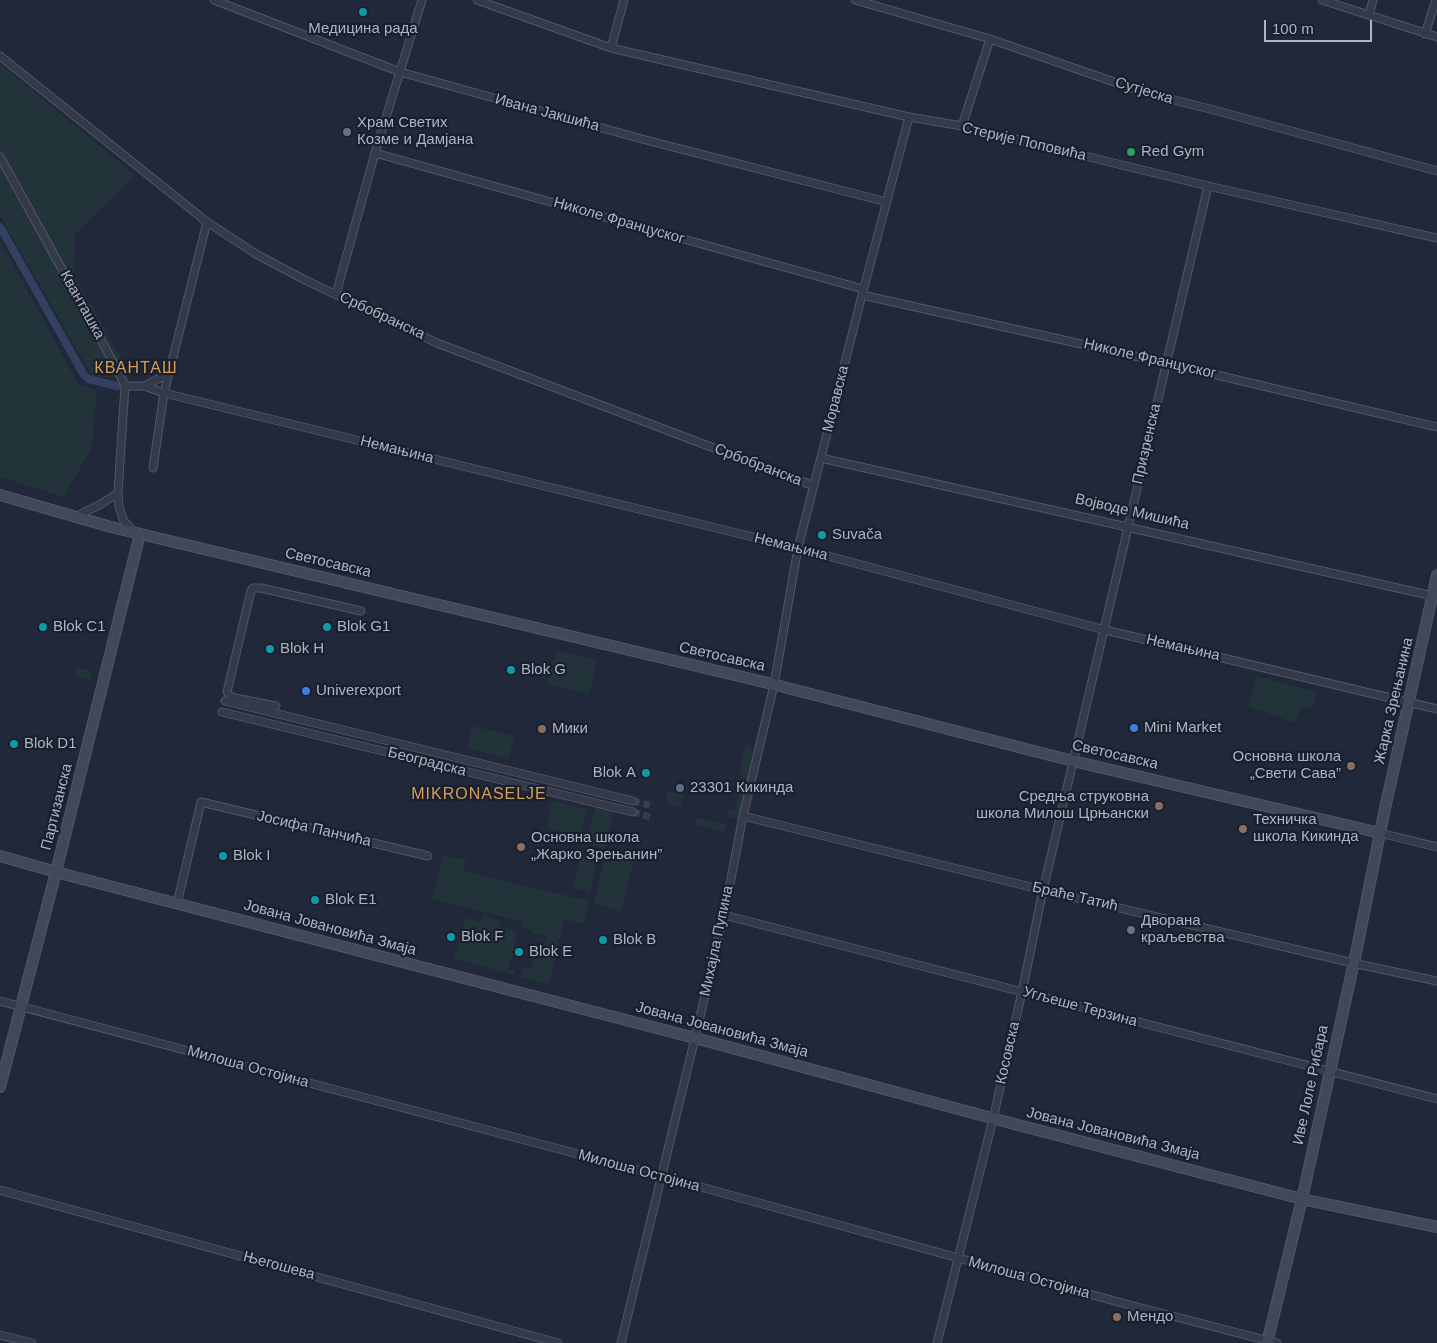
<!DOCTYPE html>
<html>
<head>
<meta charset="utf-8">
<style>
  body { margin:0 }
  #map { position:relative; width:1437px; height:1343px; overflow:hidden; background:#202839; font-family:Helvetica,sans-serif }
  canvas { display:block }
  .scale { position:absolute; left:1264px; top:20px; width:108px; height:22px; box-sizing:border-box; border:2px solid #aeb4c5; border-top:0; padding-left:6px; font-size:15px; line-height:18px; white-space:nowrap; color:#aeb4c5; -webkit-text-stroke:4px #191f2d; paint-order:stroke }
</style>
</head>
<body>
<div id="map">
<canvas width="1437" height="1343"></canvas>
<div class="scale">100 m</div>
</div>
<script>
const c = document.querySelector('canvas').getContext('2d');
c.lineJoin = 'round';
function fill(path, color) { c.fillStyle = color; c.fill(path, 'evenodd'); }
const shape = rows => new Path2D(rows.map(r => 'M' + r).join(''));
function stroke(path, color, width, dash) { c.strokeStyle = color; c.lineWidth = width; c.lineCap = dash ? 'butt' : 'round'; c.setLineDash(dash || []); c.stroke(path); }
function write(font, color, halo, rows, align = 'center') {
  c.font = font + ' Helvetica,sans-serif'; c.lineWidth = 4.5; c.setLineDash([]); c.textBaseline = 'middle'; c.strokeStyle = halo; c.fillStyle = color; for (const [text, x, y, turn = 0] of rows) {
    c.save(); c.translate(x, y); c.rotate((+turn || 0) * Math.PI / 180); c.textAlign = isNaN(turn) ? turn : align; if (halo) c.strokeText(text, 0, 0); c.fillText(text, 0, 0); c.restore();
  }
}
const green = shape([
  [0,64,135,175,75,234,74,275,128,370,128,379,92,376,0,216],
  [0,240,79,385,97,390,92,447,64,497,0,477],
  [556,650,597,660,589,695,547,683],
  [77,667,92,671,90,680,75,677],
  [1257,676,1317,692,1312,709,1301,707,1295,723,1248,706],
  [472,726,514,736,509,759,467,748],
  [748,744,753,751,752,762,738,819,727,816,729,810,734,811,744,775,739,774,745,746],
  [668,791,684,795,681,807,666,803],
  [552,801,587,809,579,843,558,838,559,831,546,828],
  [596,804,615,808,604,848,586,844],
  [697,818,726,824,724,832,695,825],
  [606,853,634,859,621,912,594,903],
  [581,854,597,858,590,892,573,888],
  [443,855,466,860,464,871,589,901,584,924,564,919,549,984,520,977,523,967,531,969,534,959,541,960,547,936,532,933,533,931,522,928,523,922,432,899],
  [483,915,501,920,499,927,518,932,508,969,515,971,514,975,454,959,465,918,481,922]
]);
const canal = shape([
  [0,227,84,375,88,379,117,386]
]);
const streetTunnel = shape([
  [633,801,653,806],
  [633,812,650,817]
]);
const street = shape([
  [214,0,400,72,642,139,887,202],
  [477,0,611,48,909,117,962,126,1208,186,1437,238],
  [855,0,990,39,1146,93,1214,110,1437,171],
  [1322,0,1437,37],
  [1369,15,1373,0],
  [1425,34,1436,0],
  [611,48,624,0],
  [0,56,207,222,256,254,303,279,437,343,814,486],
  [962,126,990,39],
  [375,153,863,289],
  [0,157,117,369,125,386,118,493,119,507,124,521,134,532],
  [336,294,375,153,422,0],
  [862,295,1166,363,1437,427],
  [125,386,144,386,164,393,798,548,1105,630,1437,709],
  [144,386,168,374],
  [821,458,1433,596],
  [153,468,164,393,207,222],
  [75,517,101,504,118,493],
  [225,701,633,801],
  [276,706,235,698,230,696,227,692,251,591,253,588,261,588,361,611],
  [222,712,633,812],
  [743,816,1043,890,1353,963,1437,981],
  [1380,833,1437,847],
  [177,904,201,802,428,856],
  [724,915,1437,1099],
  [0,1001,661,1176,1122,1303,1277,1343],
  [0,1190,558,1343],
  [0,1335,32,1343],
  [621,1343,695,1038,724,915,743,816,774,685,798,548,862,295,909,117],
  [937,1343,993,1119,1022,992,1043,890,1208,186]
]);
const secondary = shape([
  [0,495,111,527,764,682,1073,761,1380,833],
  [0,856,67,875,695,1038,999,1120,1302,1199,1437,1227],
  [0,1087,56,872,140,534],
  [1267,1343,1302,1199,1356,953,1384,813,1437,575]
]);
const markers = [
  [363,12,5,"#0f9aa8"],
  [347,132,5,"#6b7280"],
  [1131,152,5,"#2e9e5b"],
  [822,535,5,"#0f9aa8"],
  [43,627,5,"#0f9aa8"],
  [327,627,5,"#0f9aa8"],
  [270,649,5,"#0f9aa8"],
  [511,670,5,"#0f9aa8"],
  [306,691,5,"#3f7fe0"],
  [1134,728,5,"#3f7fe0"],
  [542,729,5,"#8d6e63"],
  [14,744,5,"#0f9aa8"],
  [1351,766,5,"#8d6e63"],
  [646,773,5,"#0f9aa8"],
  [680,788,5,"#5c6f8a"],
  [1159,806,5,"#8d6e63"],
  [1243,829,5,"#8d6e63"],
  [521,847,5,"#8d6e63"],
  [223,856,5,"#0f9aa8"],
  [315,900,5,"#0f9aa8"],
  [1131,930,5,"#6b7280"],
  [451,937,5,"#0f9aa8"],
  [603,940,5,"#0f9aa8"],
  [519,952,5,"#0f9aa8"],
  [1117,1317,5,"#8d6e63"]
];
const poiNames = [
  ["Медицина рада",363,29,"center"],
  ["Храм Светих",357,123],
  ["Козме и Дамјана",357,140],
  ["Red Gym",1141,152],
  ["Suvača",832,535],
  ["Blok C1",53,627],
  ["Blok G1",337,627],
  ["Blok H",280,649],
  ["Blok G",521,670],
  ["Univerexport",316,691],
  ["Mini Market",1144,728],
  ["Мики",552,729],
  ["Blok D1",24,744],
  ["Основна школа",1341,757,"right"],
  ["„Свети Сава”",1341,774,"right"],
  ["Blok A",636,773,"right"],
  ["23301 Кикинда",690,788],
  ["Средња струковна",1149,797,"right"],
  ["школа Милош Црњански",1149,814,"right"],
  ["Техничка",1253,820],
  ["школа Кикинда",1253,837],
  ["Основна школа",531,838],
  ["„Жарко Зрењанин”",531,855],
  ["Blok I",233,856],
  ["Blok E1",325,900],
  ["Дворана",1141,921],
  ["краљевства",1141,938],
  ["Blok F",461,937],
  ["Blok B",613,940],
  ["Blok E",529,952],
  ["Мендо",1127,1317]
];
const streetNames = [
  ["Сутјеска",1144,91,17],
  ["Ивана Јакшића",547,113,15],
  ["Стерије Поповића",1024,142,13],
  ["Николе Француског",619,221,16],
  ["Кванташка",82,305,61],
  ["Србобранска",382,316,25],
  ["Николе Француског",1150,359,13],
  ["Моравска",836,399,-76],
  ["Призренска",1147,444,-77],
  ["Немањина",397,450,14],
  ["Србобранска",758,465,21],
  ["Војводе Мишића",1132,512,13],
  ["Немањина",791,547,14],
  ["Светосавска",328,563,13],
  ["Немањина",1183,648,13],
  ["Светосавска",722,657,13],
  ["Жарка Зрењанина",1394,701,-77],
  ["Светосавска",1115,755,13],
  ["Београдска",427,762,14],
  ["Партизанска",57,807,-76],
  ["Јосифа Панчића",314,829,13],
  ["Браће Татић",1075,897,13],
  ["Јована Јовановића Змаја",330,928,15],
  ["Михајла Пупина",717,941,-78],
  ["Угљеше Терзина",1080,1007,15],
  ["Јована Јовановића Змаја",722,1030,15],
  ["Косовска",1008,1053,-77],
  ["Милоша Остојина",248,1067,15],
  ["Иве Лоле Рибара",1311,1085,-78],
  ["Јована Јовановића Змаја",1113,1134,14],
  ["Милоша Остојина",639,1171,15],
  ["Његошева",279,1266,15],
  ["Милоша Остојина",1029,1278,15]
];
const neighbourhoodNames = [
  ["КВАНТАШ",136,369],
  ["MIKRONASELJE",479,795]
];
fill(green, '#22343a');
stroke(canal, '#334161', 8);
stroke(streetTunnel, '#353d4e', 7, [7, 3.5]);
stroke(street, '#515767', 9);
stroke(secondary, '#515767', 12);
stroke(street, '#343a49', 7);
stroke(secondary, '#42485c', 10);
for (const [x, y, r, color] of markers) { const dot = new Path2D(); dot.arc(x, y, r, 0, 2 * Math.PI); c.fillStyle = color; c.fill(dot); stroke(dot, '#191f2d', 2); }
write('15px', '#aeb4c5', '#191f2d', poiNames, 'left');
write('15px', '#aeb4c5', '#191f2d', streetNames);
c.letterSpacing = '1px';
write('16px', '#d59e5a', '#191f2d', neighbourhoodNames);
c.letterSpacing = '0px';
</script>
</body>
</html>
